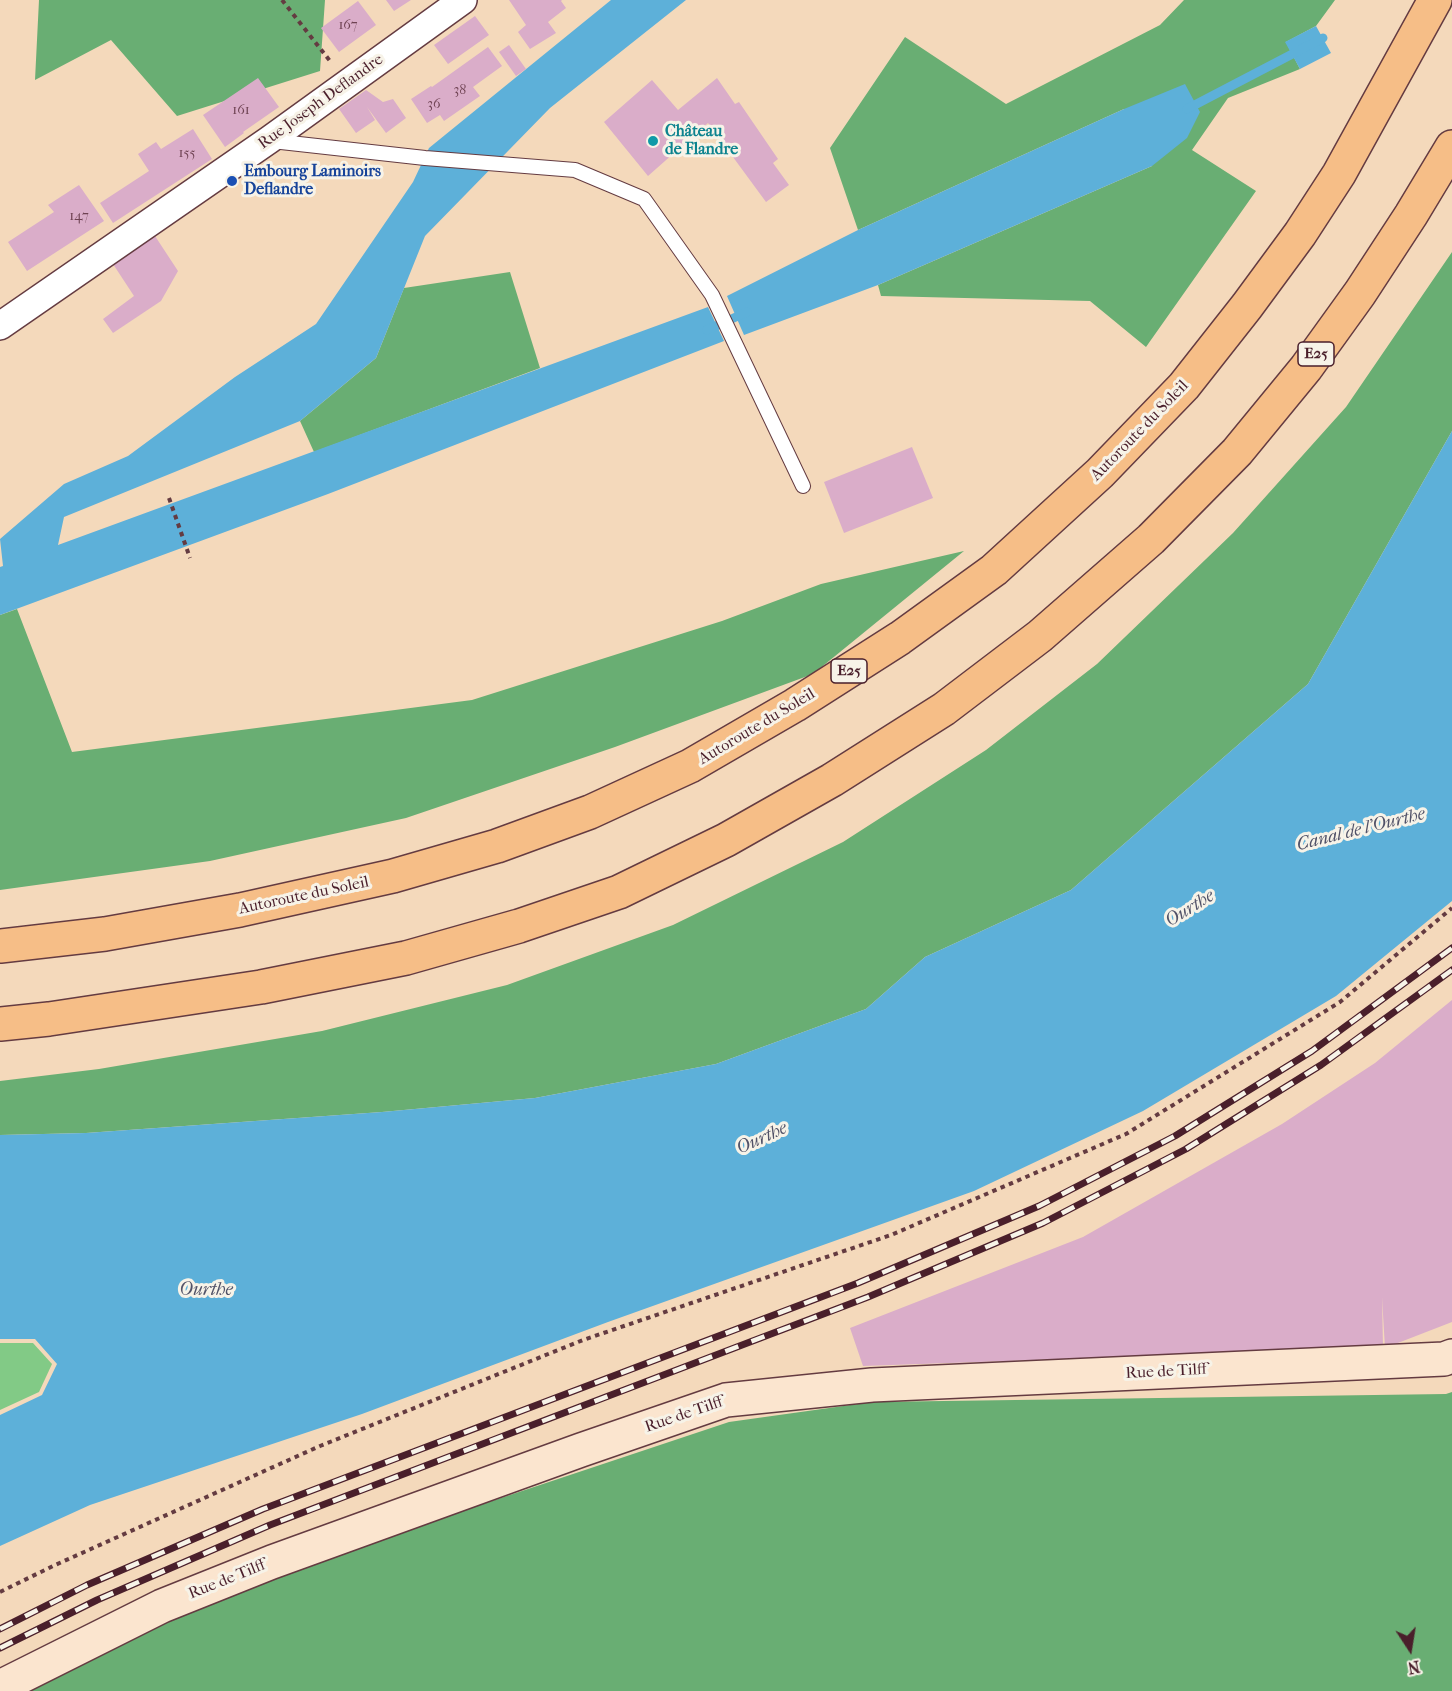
<!DOCTYPE html>
<html>
<head>
<meta charset="utf-8">
<style>
  body { margin:0 }
  #map { position:relative; width:1452px; height:1691px; overflow:hidden; background:#f4d9bb; font-family:"IM FELL French Canon",serif }
  canvas { display:block }
  .north { position:absolute; left:1380px; top:1619px; width:60px; height:60px; -webkit-text-stroke:4px #f7f3e8; paint-order:stroke; rotate:168deg; font-size:16px; font-weight:700; line-height:24px; text-align:center; color:#4a1f2b }
  .north::after { content:''; display:block; margin:auto; width:21px; height:27px; background:#4a1f2b; clip-path:polygon(50% 0,100% 100%,50% 72%,0 100%) }
</style>
</head>
<body>
<div id="map">
<canvas width="1452" height="1691"></canvas>
<div class="north">N</div>
</div>
<script>
const c = document.querySelector('canvas').getContext('2d');
c.lineJoin = 'round';
function fill(path, color) { c.fillStyle = color; c.fill(path, 'evenodd'); }
const shape = rows => new Path2D(rows.map(r => 'M' + r).join(''));
function stroke(path, color, width, dash) { c.strokeStyle = color; c.lineWidth = width; c.lineCap = dash ? 'butt' : 'round'; c.setLineDash(dash || []); c.stroke(path); }
function write(font, color, halo, rows, align = 'center') {
  c.font = font + ' "IM FELL French Canon",serif'; c.lineWidth = 6; c.setLineDash([]); c.textBaseline = 'middle'; c.strokeStyle = halo; c.fillStyle = color; for (const [text, x, y, turn = 0] of rows) {
    c.save(); c.translate(x, y); c.rotate((+turn || 0) * Math.PI / 180); c.textAlign = isNaN(turn) ? turn : align; if (halo) c.strokeText(text, 0, 0); c.fillText(text, 0, 0); c.restore();
  }
}
const green = shape([
  [0,1343,33,1343,52,1364,39,1392,0,1410]
]);
const forest = shape([
  [39,0,325,0,320,71,177,116,111,40,35,80],
  [1184,0,1335,0,1316,26,1286,42,1300,69,1228,98,1192,150,1256,191,1146,347,1090,301,881,296,878,285,1152,166,1124,109,858,230,830,148,905,37,1006,104,1160,25],
  [1452,252,1452,431,1308,684,1071,890,925,957,866,1009,716,1064,535,1098,382,1112,86,1133,0,1135,0,1081,99,1069,322,1031,507,985,673,925,843,842,986,750,1097,664,1233,533,1346,407],
  [510,272,540,368,314,452,300,421,376,358,404,288],
  [964,551,813,674,615,747,406,818,210,861,0,890,0,615,17,609,72,752,472,700,722,621,821,584],
  [1452,1392,1452,1691,31,1691,207,1596,729,1422,872,1402,1446,1394]
]);
const water = shape([
  [611,0,686,0,550,108,425,236,376,358,300,421,64,517,58,545,708,307,724,341,328,494,0,615,0,567,3,566,0,539,64,484,128,456,235,377,316,324,413,182,429,148],
  [1316,26,1331,53,1300,69,1285,42],
  [1185,84,1200,112,1187,138,1152,166,878,285,744,335,727,296,858,230,1124,109],
  [1452,431,1452,901,1336,996,1143,1111,974,1191,608,1322,362,1414,90,1505,0,1546,0,1415,42,1395,57,1364,35,1339,0,1339,0,1135,86,1133,382,1112,535,1098,716,1064,866,1009,925,957,1071,890,1308,684]
]);
const stream = shape([
  [1187,109,1323,38],
  [707,330,747,312]
]);
const building = shape([
  [386,0,411,0,394,11],
  [509,0,562,0,561,1,566,8,548,22,556,33,530,49,518,32,526,25],
  [358,1,376,25,339,52,321,28],
  [475,16,489,35,448,64,434,45],
  [509,45,526,69,516,76,499,52],
  [488,47,502,66,473,87,480,96,444,121,440,115,427,123,411,99,431,86,432,87],
  [258,78,279,107,243,132,244,133,225,147,203,115],
  [717,78,735,104,739,102,778,159,773,163,789,185,766,202,708,123,648,176,604,122,652,80,678,110],
  [366,90,383,102,393,99,406,118,386,133,367,107,375,120,356,133,339,109],
  [193,129,212,159,113,223,100,203,149,171,138,154,156,142,161,149],
  [79,185,104,221,27,271,8,242,54,212,48,205],
  [155,236,178,271,161,301,113,333,103,319,134,296,113,264],
  [912,447,933,498,844,533,824,482],
  [1452,1000,1452,1322,1385,1348,1382,1297,1383,1348,863,1366,850,1328,1083,1237,1282,1124,1375,1063]
]);
const path = shape([
  [282,0,330,61],
  [169,498,190,558],
  [0,1592,53,1566,320,1446,583,1340,891,1235,1126,1134,1340,1002,1452,908]
]);
const service = shape([
  [272,141,425,158,575,170,644,199,712,295,803,486]
]);
const minor = shape([
  [0,326,269,140,463,0]
]);
const secondary = shape([
  [0,1687,162,1606,272,1562,581,1450,726,1400,872,1385,1444,1359,1452,1356]
]);
const motorway = shape([
  [0,946,105,934,240,910,393,876,497,846,590,812,690,766,795,705,900,638,994,570,1100,473,1184,386,1247,306,1300,234,1339,174,1435,0],
  [0,1024,49,1019,261,987,406,958,519,926,619,892,726,840,832,780,944,709,1040,636,1151,539,1237,452,1306,368,1360,293,1411,215,1452,147]
]);
const rail = shape([
  [0,1629,87,1585,263,1509,858,1283,1039,1206,1175,1136,1312,1051,1452,948],
  [0,1648,97,1600,270,1525,868,1297,1043,1223,1186,1149,1321,1065,1452,970]
]);
const markers = [
  [653,141,6,"#0f9aa8"],
  [232,181,6,"#1a4fb4"]
];
const numberNames = [
  ["167",348,26],
  ["38",460,91],
  ["36",434,105],
  ["161",241,111],
  ["155",187,154],
  ["147",79,217]
];
const shields = [
  [1316,354,36],
  [849,671,36]
];
const shieldNames = [
  ["E25",1316,354],
  ["E25",849,671]
];
const streetNames = [
  ["Rue Joseph Deflandre",321,102,-36],
  ["Autoroute du Soleil",1140,431,-46],
  ["Autoroute du Soleil",757,727,-31],
  ["Autoroute du Soleil",304,896,-12],
  ["Rue de Tilff",1166,1372,-3],
  ["Rue de Tilff",684,1415,-19],
  ["Rue de Tilff",227,1580,-22]
];
const cultureNames = [
  ["Château",665,132],
  ["de Flandre",665,150]
];
const transitNames = [
  ["Embourg Laminoirs",244,172],
  ["Deflandre",244,190]
];
const waterNames = [
  ["Canal de l'Ourthe",1361,830,-14],
  ["Ourthe",1190,909,-32],
  ["Ourthe",762,1139,-25],
  ["Ourthe",206,1291]
];
fill(green, '#82ca86');
fill(forest, '#69ae73');
fill(water, '#5db0d9');
stroke(stream, '#5db0d9', 9);
fill(building, '#daadc9');
stroke(service, '#643b41', 16);
stroke(minor, '#643b41', 30);
stroke(secondary, '#643b41', 36);
stroke(motorway, '#643b41', 36);
stroke(path, '#643b41', 4, [4.5, 4.5]);
stroke(service, '#fff', 14);
stroke(minor, '#fff', 27);
stroke(secondary, '#fbe5cf', 33);
stroke(motorway, '#f6be87', 33);
stroke(rail, '#4a1f2b', 7);
stroke(rail, '#f7f3e8', 4.5, [14]);
for (const [x, y, r, color] of markers) { const dot = new Path2D(); dot.arc(x, y, r, 0, 2 * Math.PI); c.fillStyle = color; c.fill(dot); stroke(dot, '#f7f3e8', 2); }
write('14px', '#6e4252', null, numberNames);
for (const [x, y, w] of shields) { const box = new Path2D(); box.roundRect(x - w / 2, y - 12, w, 24, 4.5); c.fillStyle = '#f7f3e8'; c.fill(box); stroke(box, '#4a1f2b', 1.5); }
write('bold 15px', '#4a1f2b', null, shieldNames);
write('16px', '#4a1f2b', '#f7f3e8', streetNames);
write('bold 16px', '#0d838f', '#f7f3e8', cultureNames, 'left');
write('bold 16px', '#164399', '#f7f3e8', transitNames, 'left');
write('italic 18px', '#515268', '#f7f3e8', waterNames);
</script>
</body>
</html>
